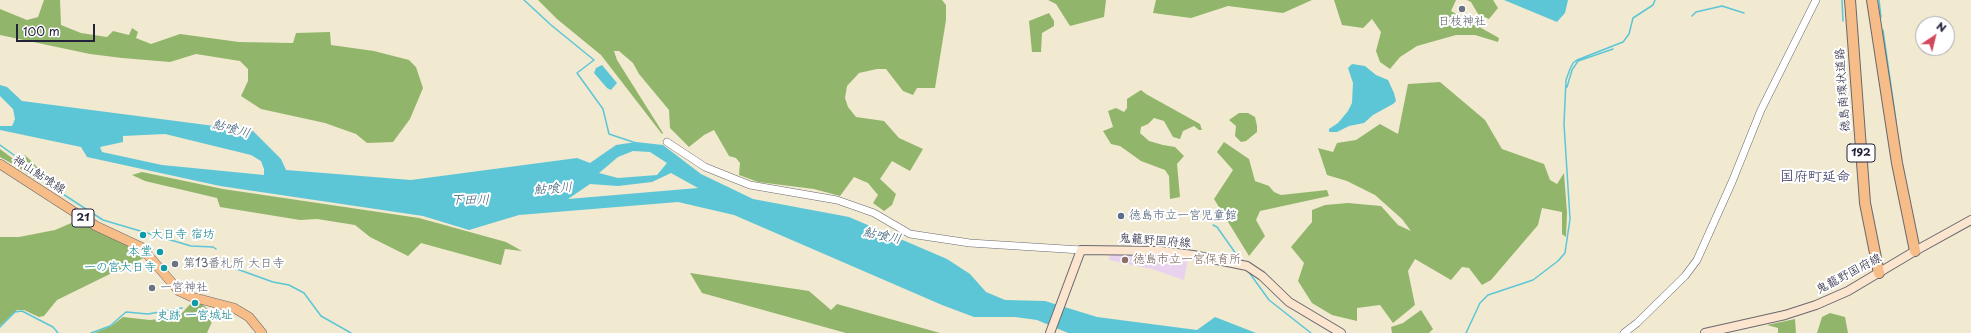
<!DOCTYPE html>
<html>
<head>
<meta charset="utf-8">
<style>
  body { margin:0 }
  #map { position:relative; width:1971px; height:333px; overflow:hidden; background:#f1e9d0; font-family:"Playpen Sans",sans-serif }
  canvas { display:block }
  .north { position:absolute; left:1915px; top:16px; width:40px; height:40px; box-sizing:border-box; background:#fff; border:1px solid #a7a7b1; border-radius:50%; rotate:35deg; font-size:11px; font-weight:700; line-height:16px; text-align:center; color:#22223b }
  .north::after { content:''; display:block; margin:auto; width:14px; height:18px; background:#d1495b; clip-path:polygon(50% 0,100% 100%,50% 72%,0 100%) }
  .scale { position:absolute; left:16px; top:24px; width:79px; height:18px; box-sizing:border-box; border:2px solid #22223b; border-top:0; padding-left:5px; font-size:12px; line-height:14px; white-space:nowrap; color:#22223b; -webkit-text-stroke:3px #fff; paint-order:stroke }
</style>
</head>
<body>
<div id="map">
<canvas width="1971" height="333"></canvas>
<div class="north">N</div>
<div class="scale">100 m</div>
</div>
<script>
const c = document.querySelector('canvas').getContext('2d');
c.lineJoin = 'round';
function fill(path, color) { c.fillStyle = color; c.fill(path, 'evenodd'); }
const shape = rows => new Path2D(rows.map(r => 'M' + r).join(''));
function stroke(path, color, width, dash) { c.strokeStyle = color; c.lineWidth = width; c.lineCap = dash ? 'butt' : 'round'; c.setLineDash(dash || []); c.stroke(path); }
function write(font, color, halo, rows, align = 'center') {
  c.font = font + ' "Playpen Sans","Klee One",sans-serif'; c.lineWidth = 4; c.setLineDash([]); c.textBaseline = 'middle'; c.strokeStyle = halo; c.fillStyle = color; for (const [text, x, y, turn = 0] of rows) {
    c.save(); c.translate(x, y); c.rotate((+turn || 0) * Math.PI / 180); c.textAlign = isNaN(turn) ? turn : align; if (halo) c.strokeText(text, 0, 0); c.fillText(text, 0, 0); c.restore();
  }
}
const built = shape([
  [1110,254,1154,255,1188,259,1184,280,1152,269,1109,260]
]);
const forest = shape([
  [44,0,60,0,61,25,81,33,107,37,113,31,129,35,132,28,138,32,136,38,151,44,180,34,239,42,293,43,296,33,330,32,331,45,374,51,409,60,416,67,423,88,410,119,393,142,367,143,356,134,325,123,261,109,241,96,248,81,248,69,240,61,196,54,170,62,122,58,90,54,0,35,0,9,27,20,38,17],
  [538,0,942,0,946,5,946,20,935,88,917,88,913,95,903,91,886,69,877,69,859,73,847,86,845,98,848,107,856,117,884,121,899,138,923,149,910,171,892,161,880,179,896,194,892,205,884,211,873,203,878,195,868,183,854,177,840,196,814,189,758,182,739,175,740,163,736,158,729,156,714,130,704,135,689,147,670,128,669,110,639,74,633,63,619,51,614,51,617,60,663,133,662,134,601,55,557,19],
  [1048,0,1106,0,1104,17,1070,26,1056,4],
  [1156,0,1312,0,1283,13,1228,6,1191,18,1153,13],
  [1334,0,1456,0,1451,11,1499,38,1498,42,1475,35,1456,35,1417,46,1400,57,1390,69,1380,62,1376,51,1381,32,1372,19,1363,28,1342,25],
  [1467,0,1493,0,1498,8,1489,19,1478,14,1471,2],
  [1049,13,1054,21,1054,26,1042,33,1041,52,1032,52,1029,21],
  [1440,82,1485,120,1502,149,1544,164,1550,180,1557,184,1564,173,1567,213,1566,237,1562,234,1562,212,1542,208,1538,225,1491,280,1482,285,1469,268,1462,267,1451,280,1415,259,1408,271,1415,305,1393,323,1380,305,1357,308,1357,321,1332,315,1312,303,1298,281,1304,263,1291,247,1312,222,1312,210,1325,205,1348,203,1381,206,1398,225,1411,231,1402,219,1375,195,1347,181,1327,175,1318,148,1333,152,1337,143,1356,140,1380,124,1398,134,1408,84],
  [1141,90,1146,94,1200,124,1202,130,1199,130,1194,126,1183,131,1180,139,1173,137,1164,121,1154,118,1148,124,1141,127,1140,133,1149,141,1163,145,1175,147,1184,156,1177,164,1180,197,1170,199,1169,176,1165,170,1141,161,1120,146,1111,144,1103,131,1113,127,1108,111,1116,108,1124,112,1127,108,1127,99],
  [1239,113,1248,113,1255,117,1257,126,1257,132,1246,141,1241,142,1235,136,1236,126,1229,120],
  [1224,142,1249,159,1255,181,1269,186,1274,192,1281,195,1327,190,1329,196,1260,211,1256,220,1265,236,1249,256,1214,199,1233,170,1217,152],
  [0,149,16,161,25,155,44,174,34,179,18,167,0,157],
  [142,172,223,189,419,218,506,242,522,251,505,249,501,265,421,243,408,256,370,237,355,225,317,219,300,220,220,207,217,198,145,181,132,175],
  [76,221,81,221,128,243,144,255,144,258,135,262,121,272,112,273,57,300,44,316,39,317,24,310,17,310,0,326,0,237,19,237,55,230],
  [690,273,809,291,831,310,837,304,940,333,846,333,702,293],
  [193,301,198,301,215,315,207,333,94,333,111,326,123,317,150,320,175,317,183,312],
  [1421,310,1433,329,1429,333,1392,333,1391,327,1403,323],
  [1830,313,1845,317,1848,333,1817,333,1822,317],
  [1795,319,1796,333,1778,333,1778,328,1767,325]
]);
const water = shape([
  [1504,0,1568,0,1565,13,1557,22],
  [1352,64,1365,66,1376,75,1388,80,1394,93,1396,101,1393,104,1373,115,1364,123,1349,126,1337,132,1329,132,1329,129,1338,123,1348,111,1352,103,1353,83,1348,68],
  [602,65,617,83,611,90,607,88,594,73,596,68],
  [0,85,7,87,22,101,253,131,281,159,286,170,411,180,577,158,590,163,616,145,636,142,663,145,701,174,753,199,849,217,947,259,970,274,986,292,1005,300,1045,301,1097,317,1197,330,1215,317,1256,333,1068,333,1037,320,1015,317,974,317,942,305,734,215,678,202,519,215,469,230,423,216,220,186,87,157,81,147,0,130,0,126,12,126,15,119,13,109,0,96],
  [165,134,251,155,261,161,264,169,264,175,162,165,102,152,100,147,123,142,123,136],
  [633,151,650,152,667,163,657,175,618,178,599,173,618,157],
  [671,173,698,188,568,199,590,184,618,186,652,182]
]);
const stream = shape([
  [524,0,551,25,594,60,577,73,603,109,609,134,636,143],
  [1842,0,1843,21],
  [1879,0,1881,17],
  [1692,16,1696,12,1722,6,1744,13],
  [1883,30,1896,121],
  [1567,87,1572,70,1578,61,1613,49],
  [0,145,35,170,52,187,103,220,191,246,213,247,216,249],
  [1213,225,1217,227,1241,261],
  [234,268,273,282,289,285,304,293,321,316,351,333],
  [1248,271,1269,300,1311,333],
  [0,327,15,312,22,311,53,327,58,333],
  [91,333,110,326,126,312,148,314,182,308],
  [1466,333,1480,303,1488,295,1533,280,1558,261,1565,253,1570,219,1564,124,1566,80,1570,69,1573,63,1577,60,1623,42,1629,34,1633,18,1653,5,1655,0]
]);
const tertiary = shape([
  [667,142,705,167,750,185,837,200,874,213,910,234,970,243,1081,250],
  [1624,333,1637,323,1685,276,1697,260,1732,182,1761,110,1816,0]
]);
const secondary = shape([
  [1050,333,1081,250,1161,251,1193,255,1247,266,1262,276,1289,302,1341,333],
  [1705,333,1785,315,1816,305,1848,291,1915,251,1971,220]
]);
const primary = shape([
  [0,164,96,226,141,247,179,291,192,297,234,308,249,317,262,333]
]);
const trunk = shape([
  [1850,0,1865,203,1879,273],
  [1872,0,1897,163,1915,251]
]);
const markers = [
  [1462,9,4,"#6b7280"],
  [1121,216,4,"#5c6f8a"],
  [143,235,4,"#0f9aa8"],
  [160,252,4,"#0f9aa8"],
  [1125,260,4,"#8d6e63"],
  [175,264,4,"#6b7280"],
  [164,268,4,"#0f9aa8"],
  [152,288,4,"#6b7280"],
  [195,303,4,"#0f9aa8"]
];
const shields = [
  [1861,153,28],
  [83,218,22]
];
const shieldNames = [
  ["192",1861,153],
  ["21",83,218]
];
const worshipNames = [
  ["日枝神社",1462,22,"center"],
  ["第13番札所 大日寺",183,264],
  ["一宮神社",160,288]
];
const streetNames = [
  ["徳島南環状道路",1843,90,-94],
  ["神山鮎喰線",39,175,33],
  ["鬼籠野国府線",1155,241,4],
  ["鬼籠野国府線",1849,274,-28]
];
const serviceNames = [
  ["徳島市立一宮児童館",1129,216]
];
const cultureNames = [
  ["大日寺 宿坊",151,235,"left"],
  ["本堂",152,252],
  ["一の宮大日寺",156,268],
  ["史跡 一宮城址",195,316,"center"]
];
const educationNames = [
  ["徳島市立一宮保育所",1133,260]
];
const waterNames = [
  ["鮎喰川",231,129,15],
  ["鮎喰川",553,189,-4],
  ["下田川",470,200],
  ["鮎喰川",882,236,12]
];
const quarterNames = [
  ["国府町延命",1815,177]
];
fill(built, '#e8d2ee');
fill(forest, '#91b66b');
fill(water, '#5cc6d7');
stroke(stream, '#5cc6d7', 1.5);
stroke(tertiary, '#6a686f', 8);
stroke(secondary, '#6a686f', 10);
stroke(primary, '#6a686f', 10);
stroke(trunk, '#6a686f', 12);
stroke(tertiary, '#fff', 7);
stroke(secondary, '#fce5cf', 8);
stroke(primary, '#f7bd88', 9);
stroke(trunk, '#f7bd88', 10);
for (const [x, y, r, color] of markers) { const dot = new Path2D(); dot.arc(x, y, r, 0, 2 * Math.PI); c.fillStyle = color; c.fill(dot); stroke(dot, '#fff', 1.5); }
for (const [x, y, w] of shields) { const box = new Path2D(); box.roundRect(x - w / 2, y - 9, w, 18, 3); c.fillStyle = '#fff'; c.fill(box); stroke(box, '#22223b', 1); }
write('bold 11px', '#22223b', null, shieldNames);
write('12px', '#5b616d', '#fff', worshipNames, 'left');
write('12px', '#22223b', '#fff', streetNames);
write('12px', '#4e5e75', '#fff', serviceNames, 'left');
write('12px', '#0d838f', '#fff', cultureNames, 'right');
write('12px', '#785e54', '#fff', educationNames, 'left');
write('italic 13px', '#365b72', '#fff', waterNames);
write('bold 14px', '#545079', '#fff', quarterNames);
</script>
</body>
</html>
